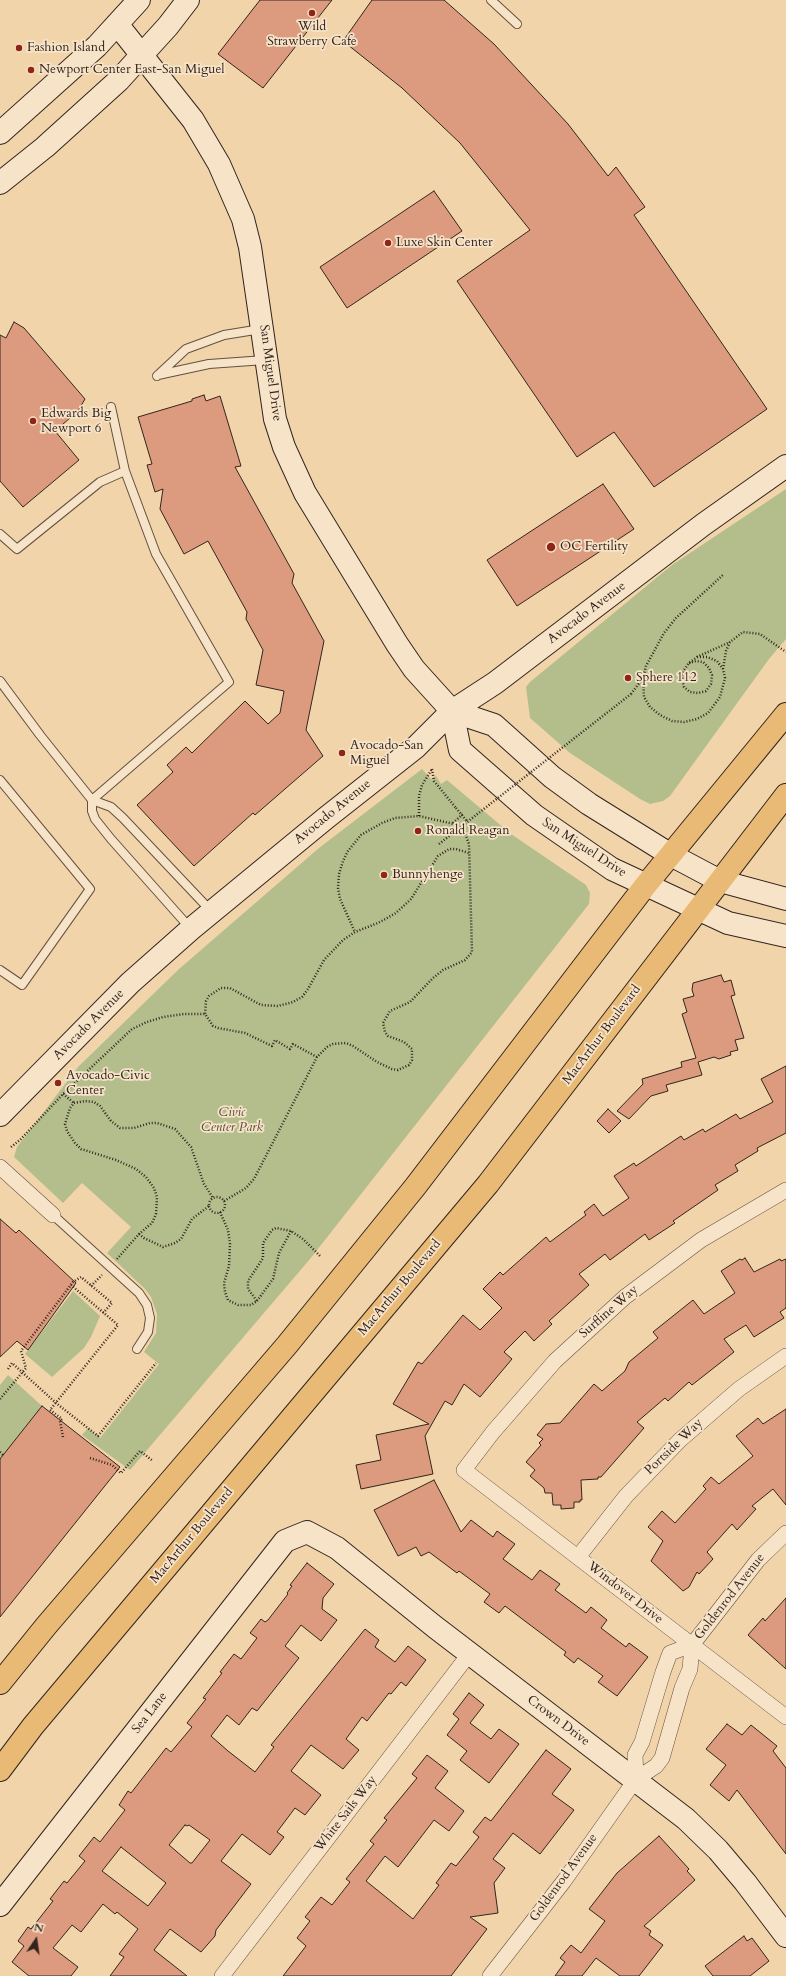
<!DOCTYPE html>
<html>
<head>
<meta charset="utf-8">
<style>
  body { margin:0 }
  #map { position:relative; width:786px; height:1976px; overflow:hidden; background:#f2d4aa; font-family:Cardo,serif }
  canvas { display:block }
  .north { position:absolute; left:16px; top:1920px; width:40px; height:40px; -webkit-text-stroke:3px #f7e3c8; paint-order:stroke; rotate:13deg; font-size:11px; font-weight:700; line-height:16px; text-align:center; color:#32251e }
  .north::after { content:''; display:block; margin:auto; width:14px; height:18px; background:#32251e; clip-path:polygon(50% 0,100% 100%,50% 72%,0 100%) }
</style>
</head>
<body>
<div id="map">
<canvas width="786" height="1976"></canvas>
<div class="north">N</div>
</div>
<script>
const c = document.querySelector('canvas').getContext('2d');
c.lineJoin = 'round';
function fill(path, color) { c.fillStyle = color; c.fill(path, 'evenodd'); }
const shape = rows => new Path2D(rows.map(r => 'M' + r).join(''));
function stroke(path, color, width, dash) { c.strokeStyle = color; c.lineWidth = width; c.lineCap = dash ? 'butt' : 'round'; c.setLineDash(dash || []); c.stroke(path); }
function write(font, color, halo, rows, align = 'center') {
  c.font = font + ' Cardo,serif'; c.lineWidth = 3.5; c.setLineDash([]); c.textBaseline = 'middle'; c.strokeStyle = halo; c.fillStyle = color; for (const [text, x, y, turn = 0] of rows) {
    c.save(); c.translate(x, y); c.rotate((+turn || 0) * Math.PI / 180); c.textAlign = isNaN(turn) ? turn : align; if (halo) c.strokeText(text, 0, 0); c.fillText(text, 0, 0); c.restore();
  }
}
const green = shape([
  [786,489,786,639,769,659,670,796,663,801,650,804,640,799,570,753,530,718,526,687,530,682,672,565],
  [422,769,431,779,436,776,441,784,447,780,511,834,586,885,590,893,589,904,310,1259,130,1470,82,1435,88,1428,100,1438,159,1364,144,1352,156,1333,157,1314,151,1297,145,1289,107,1253,131,1227,82,1183,63,1203,14,1157,17,1147,78,1067,179,969,319,848],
  [73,1291,100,1316,91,1337,84,1348,52,1377,25,1354],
  [8,1375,42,1406,0,1459,0,1385]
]);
const building = shape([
  [260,0,332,0,263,88,218,54,260,0],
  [372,0,444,0,494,44,568,124,608,176,616,167,645,207,634,215,767,409,654,487,614,432,577,457,457,281,530,230,460,143,402,88,343,41,372,0],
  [434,191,462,231,347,308,320,267,434,191],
  [14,322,24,328,85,399,78,411,55,431,79,460,23,507,0,481,0,335,6,338,14,322],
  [204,395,206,401,220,396,241,466,235,467,294,574,292,583,324,641,306,730,323,756,255,815,253,813,194,866,137,805,173,772,167,765,186,747,192,753,245,701,268,724,280,713,284,691,256,685,263,650,246,619,247,612,208,541,184,554,160,509,163,489,155,492,147,465,152,464,138,417,192,401,192,399,204,395],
  [603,484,634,529,517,606,487,560,603,484],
  [721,975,724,982,731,980,735,995,731,996,744,1038,735,1040,738,1050,730,1052,731,1055,719,1059,714,1057,698,1062,702,1075,666,1085,668,1091,651,1096,629,1119,617,1111,643,1084,642,1079,682,1067,681,1062,696,1058,682,1014,687,1012,683,999,694,996,692,990,693,983,721,975],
  [786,1066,786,1133,757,1148,758,1151,735,1165,738,1171,715,1185,718,1190,673,1221,675,1223,649,1240,645,1234,610,1260,605,1254,579,1274,589,1285,549,1321,552,1324,534,1341,525,1331,504,1352,512,1359,480,1397,464,1384,452,1405,445,1401,425,1436,433,1474,361,1489,356,1465,381,1460,376,1435,429,1424,393,1404,418,1362,422,1364,463,1315,480,1330,502,1308,483,1289,500,1272,503,1275,546,1237,550,1242,586,1215,584,1212,594,1204,603,1216,629,1198,614,1176,634,1163,636,1166,681,1136,684,1140,703,1129,705,1132,736,1114,740,1119,773,1102,761,1079,786,1066],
  [608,1109,621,1121,609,1133,597,1121,608,1109],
  [0,1219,16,1233,19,1230,76,1283,28,1350,17,1341,0,1357,0,1219],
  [745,1258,754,1272,780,1259,781,1261,786,1259,786,1308,780,1312,784,1318,754,1337,746,1325,724,1339,734,1352,692,1385,689,1382,668,1401,665,1398,637,1422,644,1428,601,1477,598,1477,598,1479,581,1480,582,1500,580,1500,580,1502,574,1502,574,1508,561,1509,561,1505,553,1505,552,1493,545,1493,544,1488,530,1476,535,1470,526,1462,541,1445,539,1443,543,1439,537,1435,546,1424,560,1423,594,1384,602,1391,625,1371,629,1362,658,1338,653,1332,693,1300,704,1314,735,1293,721,1271,740,1259,742,1260,745,1258],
  [42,1406,120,1467,0,1617,0,1459,42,1406],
  [786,1409,786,1505,773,1489,752,1506,756,1509,737,1530,732,1524,707,1552,713,1559,699,1574,697,1572,689,1587,683,1591,651,1561,663,1541,648,1527,662,1511,675,1523,706,1489,703,1486,711,1477,719,1484,753,1456,736,1436,758,1418,763,1424,786,1409],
  [434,1480,461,1532,471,1520,493,1537,497,1531,515,1544,503,1559,532,1580,540,1570,560,1584,555,1590,586,1613,591,1607,607,1620,601,1628,626,1647,629,1643,648,1657,617,1696,598,1682,603,1676,578,1658,574,1663,564,1655,566,1652,505,1606,499,1613,484,1602,490,1594,459,1571,457,1573,429,1552,421,1556,416,1547,398,1556,374,1510,434,1480],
  [307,1563,334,1584,323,1598,322,1609,337,1620,321,1641,301,1625,285,1646,299,1658,257,1711,252,1708,239,1725,227,1715,211,1736,228,1751,255,1772,274,1747,271,1745,365,1629,379,1640,375,1647,395,1662,408,1646,426,1660,406,1686,401,1682,391,1694,389,1693,367,1721,362,1717,346,1739,359,1750,343,1769,311,1745,291,1771,321,1795,305,1815,295,1808,277,1832,284,1837,270,1855,242,1834,221,1861,251,1884,216,1930,215,1936,201,1952,170,1929,154,1950,187,1976,110,1976,124,1957,119,1954,138,1929,117,1912,115,1914,103,1904,81,1932,72,1925,53,1948,78,1967,71,1976,29,1976,12,1962,24,1946,18,1941,28,1927,31,1929,53,1901,50,1899,64,1881,67,1883,85,1861,79,1856,94,1837,100,1842,125,1810,119,1805,128,1791,131,1793,166,1748,171,1752,192,1727,187,1723,206,1699,203,1698,222,1673,220,1672,234,1654,241,1659,257,1638,250,1633,261,1619,265,1622,268,1620,288,1594,287,1593,292,1586,290,1585,307,1563],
  [185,1825,187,1826,189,1825,210,1840,192,1863,190,1863,169,1845,185,1825],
  [121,1847,166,1883,148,1906,102,1871,121,1847],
  [786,1598,786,1669,748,1635,763,1618,765,1621,786,1598],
  [469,1693,484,1705,470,1723,491,1739,499,1729,519,1744,489,1783,460,1760,467,1751,447,1735,459,1719,453,1714,469,1693],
  [727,1724,742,1735,751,1725,777,1746,773,1751,786,1768,786,1854,737,1790,729,1801,710,1785,726,1765,706,1749,727,1724],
  [546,1750,571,1769,552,1794,574,1810,540,1854,513,1833,493,1859,505,1868,494,1883,498,1913,470,1917,487,1929,451,1976,283,1976,306,1946,297,1938,310,1921,305,1917,321,1897,332,1905,350,1882,346,1879,374,1844,370,1841,387,1820,384,1818,417,1778,412,1774,427,1755,448,1771,435,1788,464,1811,449,1831,434,1820,398,1867,385,1856,366,1881,413,1919,439,1885,436,1883,451,1863,456,1866,479,1837,473,1832,485,1817,491,1821,546,1750],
  [659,1836,689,1869,687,1871,695,1880,644,1926,651,1931,649,1935,663,1945,639,1976,620,1976,596,1958,582,1976,555,1976,565,1962,560,1958,571,1945,581,1953,605,1921,589,1909,617,1873,659,1836],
  [744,1936,747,1941,752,1938,769,1961,750,1976,713,1976,705,1966,744,1936]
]);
const path = shape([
  [697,657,707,657,717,661,723,669,725,678,720,697,708,713,697,719,684,722,672,721,660,715,650,707,644,697,643,678,646,666,664,633,676,618,724,574],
  [689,663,696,661,703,662,709,668,712,675,711,684,706,691,698,693,690,692,684,687,682,679,684,670,689,663,697,657,730,642],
  [723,669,726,651,730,642,743,632,760,634,786,652],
  [631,694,643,678],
  [432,769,434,781,456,808],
  [419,816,419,796,422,785,432,769],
  [466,820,467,821],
  [453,823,464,813],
  [317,1057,293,1044,290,1049,275,1040,272,1046,245,1033,218,1028,213,1026,205,1014,206,1001,209,996,221,988,230,988,261,1005,278,1006,293,1002,302,997,308,989,324,960,343,940,355,932,378,923,396,913,411,899,438,856,449,849,456,849,469,853],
  [63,1094,74,1103],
  [11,1147,20,1140,63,1094,132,1029,147,1022,163,1017,184,1014,205,1014],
  '209 1205a8 8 0 1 1 16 0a8 8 0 1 1-16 0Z',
  [224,1201,246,1188,254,1179,317,1057,327,1047,333,1044,346,1043,353,1046,377,1062,392,1069,398,1070,409,1065,412,1060,412,1049,404,1042,388,1036,385,1032,383,1023,390,1011,410,1002,433,978,443,970,465,960,472,952,469,844,464,831,454,824,419,816,395,818,382,823,361,835,348,851,343,861,339,874,338,888,340,899,355,932],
  [220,1212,228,1230,230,1244,229,1266,224,1283,225,1292,228,1300,238,1305,251,1305,257,1301,248,1289,248,1281,263,1258,263,1243,272,1230,276,1228,291,1231,303,1239,321,1257],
  [139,1234,144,1238,163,1247,175,1243,181,1239,192,1219,209,1206],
  [117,1259,139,1234,152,1223,156,1214,157,1197,154,1188,146,1177,136,1169,116,1160,81,1149,75,1143,67,1131,65,1124,70,1108,74,1103,85,1101,94,1102,100,1106,111,1121,120,1128,134,1128,150,1123,157,1123,175,1129,191,1147,204,1184,213,1198],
  [91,1286,102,1275],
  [257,1301,273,1279,279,1253,291,1231],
  [8,1369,12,1363,56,1403,98,1436,156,1363],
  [0,1399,26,1368,21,1351,73,1282,81,1277,112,1303,103,1313],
  [63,1437,60,1421,62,1419,50,1410,118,1325,71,1285],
  [0,1452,3,1455],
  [90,1458,112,1465,121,1473,140,1451,153,1461]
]);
const lane = shape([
  [491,0,517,24],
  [158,375,209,364,265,360],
  [157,376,186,349,224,335,261,329],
  [111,407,125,471,156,554,229,682,92,800,92,811,95,819,111,839,190,928],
  [0,534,17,549,100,482,125,471],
  [0,681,40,735,92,800,111,807,123,818,211,911],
  [0,780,90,889,22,985,0,970],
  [53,1215,139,1293,147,1305,150,1318,148,1332,137,1349]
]);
const street = shape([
  [0,1167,53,1215],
  [786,1190,701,1240,625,1297,555,1361,493,1432,464,1470,786,1717],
  [578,1557,626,1496,680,1440,739,1389,786,1356],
  [636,1779,635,1755,642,1742,663,1672,670,1653,692,1645],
  [222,1976,470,1653],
  [490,1976,564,1881,636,1779,656,1766,662,1758,682,1688,690,1669,692,1645,758,1560,786,1533]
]);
const secondary = shape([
  [117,24,193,120,219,164,243,219,250,247,275,419,284,447,305,493,397,644,414,669,452,711,460,750,534,815,612,869,728,923,786,936],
  [0,133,97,46,139,0],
  [0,183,45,147,119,80,168,26,188,0],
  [452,711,494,725,552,777,589,804,671,855,720,881,786,899],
  [0,1115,130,983,191,929,326,818,416,747,452,711,495,683,704,524,786,466],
  [0,1905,285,1541,307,1532,337,1548,435,1627,686,1819,718,1850,745,1882,786,1936]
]);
const primary = shape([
  [0,1683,46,1626,287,1345,415,1187,645,886,786,714],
  [0,1770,33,1726,488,1184,786,795]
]);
const pathBridge = shape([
  [456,808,466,820],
  [439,844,631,694]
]);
const markers = [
  [312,13,4,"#8f2418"],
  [19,48,4,"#8f2418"],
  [31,70,4,"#8f2418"],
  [388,243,4,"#8f2418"],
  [33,421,4,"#8f2418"],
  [551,547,5,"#8f2418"],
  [628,678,4,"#8f2418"],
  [342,753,4,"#8f2418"],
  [418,831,4,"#8f2418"],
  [384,875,4,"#8f2418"],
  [58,1083,4,"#8f2418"]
];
const poiNames = [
  ["Wild",312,27,"center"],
  ["Strawberry Cafe",312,42,"center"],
  ["Fashion Island",27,48],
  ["Newport Center East-San Miguel",39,70],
  ["Luxe Skin Center",396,243],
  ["Edwards Big",41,414],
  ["Newport 6",41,429],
  ["OC Fertility",560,547],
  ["Sphere 112",636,678],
  ["Avocado-San",350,746],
  ["Miguel",350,761],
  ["Ronald Reagan",426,831],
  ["Bunnyhenge",392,875],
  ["Avocado-Civic",66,1076],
  ["Center",66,1091]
];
const streetNames = [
  ["San Miguel Drive",270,373,82],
  ["Avocado Avenue",587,613,-37],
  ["Avocado Avenue",333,812,-39],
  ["San Miguel Drive",584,848,33],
  ["Avocado Avenue",89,1025,-45],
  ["MacArthur Boulevard",602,1035,-53],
  ["MacArthur Boulevard",400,1288,-50],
  ["Surfline Way",609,1312,-41],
  ["Portside Way",674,1447,-44],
  ["MacArthur Boulevard",192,1536,-50],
  ["Windover Drive",625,1593,38],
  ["Goldenrod Avenue",730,1597,-52],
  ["Sea Lane",150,1713,-52],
  ["Crown Drive",558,1721,37],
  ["White Sails Way",346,1814,-52],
  ["Goldenrod Avenue",564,1878,-54]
];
const parkNames = [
  ["Civic",232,1113],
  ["Center Park",232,1128]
];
fill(green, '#b4be8d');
fill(building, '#dc9b7e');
stroke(building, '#32251e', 1);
stroke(lane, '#625141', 10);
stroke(street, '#625141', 16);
stroke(secondary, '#32251e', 24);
stroke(primary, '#32251e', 24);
stroke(path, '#32251e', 2.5, [1, 2]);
stroke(lane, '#f7e3c8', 8);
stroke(street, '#f7e3c8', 15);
stroke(secondary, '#f7e3c8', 22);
stroke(primary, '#e9ba75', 22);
stroke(pathBridge, '#32251e', 2.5, [1, 2]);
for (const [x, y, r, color] of markers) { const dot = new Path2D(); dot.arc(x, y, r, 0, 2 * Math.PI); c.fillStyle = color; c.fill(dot); stroke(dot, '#f7e3c8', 1.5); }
write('13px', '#32251e', '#f7e3c8', poiNames, 'left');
write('13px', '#32251e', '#f7e3c8', streetNames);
write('italic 13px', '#524b3a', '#f7e3c8', parkNames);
</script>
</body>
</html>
